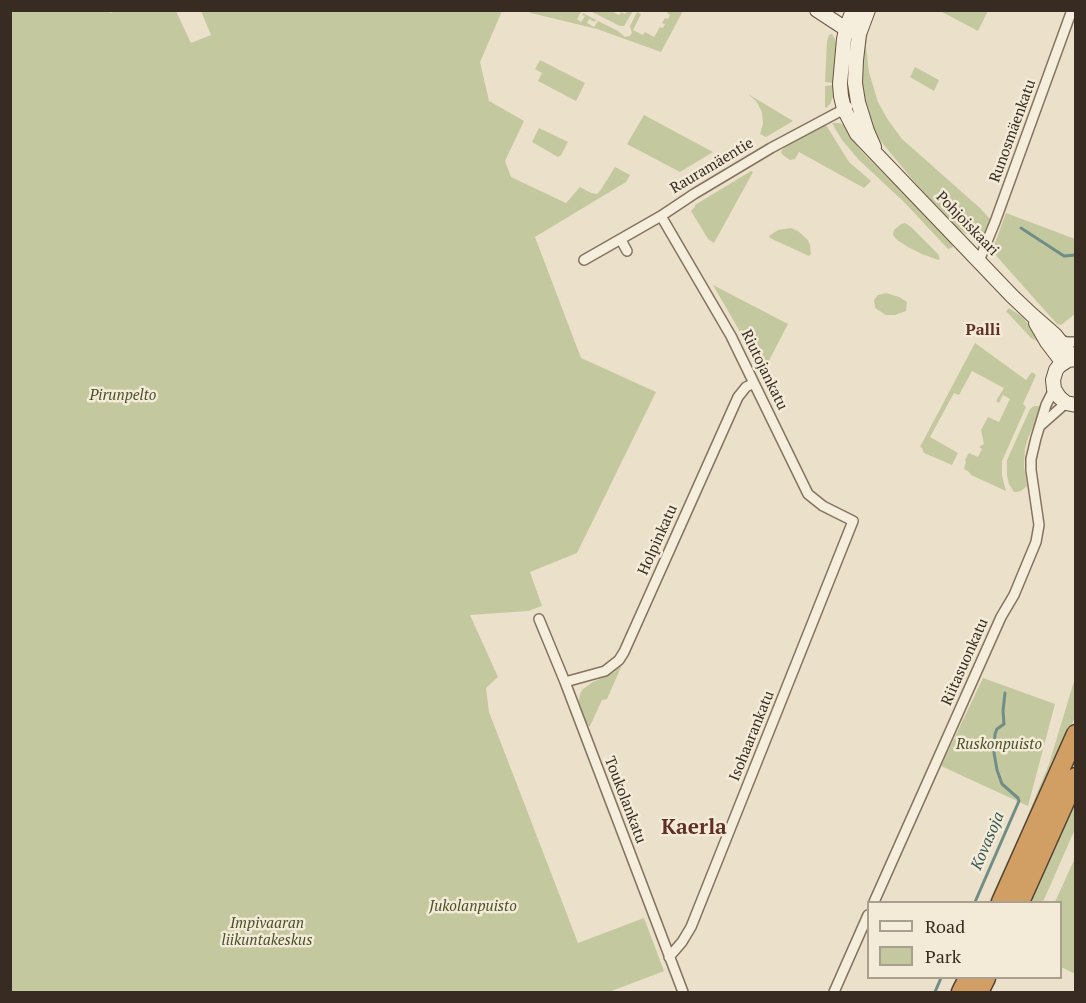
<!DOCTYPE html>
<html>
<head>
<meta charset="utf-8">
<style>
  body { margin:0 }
  #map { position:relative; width:1086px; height:1003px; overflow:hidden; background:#ebe0c9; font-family:"PT Serif",serif }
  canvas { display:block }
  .frame { position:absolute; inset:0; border:12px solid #382c22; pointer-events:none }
  .legend { position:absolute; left:867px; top:901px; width:195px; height:78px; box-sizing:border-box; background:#f3ebd8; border:2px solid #a89f8f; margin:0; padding:8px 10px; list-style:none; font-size:18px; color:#382c22 }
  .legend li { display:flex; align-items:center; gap:12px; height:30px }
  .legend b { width:30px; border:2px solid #a89f8f }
</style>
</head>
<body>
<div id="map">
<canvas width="1086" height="1003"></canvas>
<div class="frame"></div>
<ul class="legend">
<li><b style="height:8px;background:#f6eedc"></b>Road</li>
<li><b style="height:16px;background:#c4c89e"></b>Park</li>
</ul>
</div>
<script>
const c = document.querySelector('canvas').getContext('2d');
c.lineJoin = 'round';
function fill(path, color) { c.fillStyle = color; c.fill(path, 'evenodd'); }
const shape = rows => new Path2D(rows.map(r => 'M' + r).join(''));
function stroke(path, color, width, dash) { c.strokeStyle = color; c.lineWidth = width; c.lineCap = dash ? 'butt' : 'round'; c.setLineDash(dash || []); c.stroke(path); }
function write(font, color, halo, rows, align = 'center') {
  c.font = font + ' "PT Serif",serif'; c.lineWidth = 5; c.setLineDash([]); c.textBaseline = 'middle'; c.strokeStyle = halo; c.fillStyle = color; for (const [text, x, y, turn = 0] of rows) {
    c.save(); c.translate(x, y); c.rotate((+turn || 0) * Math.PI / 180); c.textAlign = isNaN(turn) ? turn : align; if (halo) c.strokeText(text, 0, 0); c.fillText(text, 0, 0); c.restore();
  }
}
const green = shape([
  [109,10,110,13,120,10,176,11,191,43,211,35,201,11,502,11,480,62,489,101,524,121,505,161,511,177,566,203,580,187,591,193,597,194,600,191,615,167,630,175,626,182,535,237,581,358,656,392,577,553,530,572,542,606,528,611,470,615,498,677,486,688,489,712,578,943,644,918,664,971,609,992,11,992,11,11],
  [527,11,578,11,581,12,577,19,581,22,585,16,582,15,583,13,596,20,595,22,589,19,587,23,594,27,598,21,618,31,625,37,630,36,632,33,630,26,637,12,641,14,633,30,643,35,645,32,654,37,660,27,663,28,665,24,662,23,665,18,668,19,670,15,667,13,669,11,683,11,661,52,597,29,531,13],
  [590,11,611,11,619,15,621,12,625,14,627,11,633,11,624,26,620,26],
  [942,11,942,10,988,11,978,31,942,12],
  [866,26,869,26,866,46,869,72,878,102,888,120,902,139,980,208,991,220,983,241,973,233,966,234,959,230,917,185,879,139,867,119,859,79],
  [832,34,835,39,837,49,835,93,830,104,826,108,825,107,825,86,833,85,833,83,825,82,827,41,829,35],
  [540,60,585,83,576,101,538,81,542,73,535,69],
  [915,67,939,80,934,91,910,77],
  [748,94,793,121,766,137,760,134,763,124,762,112,756,101],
  [644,115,713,152,680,172,627,144],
  [832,123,839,123,844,125,858,147,866,156,951,240,953,247,948,249,905,203,859,160,842,140],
  [826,125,849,162,871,181,864,188,799,152,795,159,790,160,783,155,781,152,783,149,786,146,820,127],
  [539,128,568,142,561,155,558,157,532,142],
  [751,171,753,172,714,243,708,239,691,211,695,207,695,205],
  [1006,213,1075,239,1075,314,1061,325,1057,324,992,251],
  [905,223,911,227,938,254,940,259,938,260,922,254,908,247,897,240,893,235,894,230,901,224],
  [791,228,798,231,808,240,810,245,811,254,809,256,770,238,769,236,778,230],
  [713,285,788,324,762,374,750,349],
  [886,293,899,297,907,302,906,311,895,315,886,315,875,308,874,300,878,295],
  [1009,308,1021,316,1034,330,1039,342,1031,338,1006,311],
  [975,343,1026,380,1032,372,1036,375,1023,404,1026,407,1002,461,1002,476,1006,491,971,475,969,472,964,469,966,462,965,460,969,453,978,457,982,449,979,447,984,444,981,430,988,417,999,422,1010,399,1003,395,999,403,996,401,1004,388,972,371,959,395,954,393,930,437,958,453,952,465,924,453,922,448,920,447],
  [1034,406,1039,406,1042,408,1028,438,1025,449,1024,466,1027,486,1021,491,1016,492,1014,492,1009,484,1007,476,1007,460,1030,409],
  [622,665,607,699,602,700,590,726,585,727,578,705,580,694,583,689,593,682,613,673],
  [983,678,1055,704,1028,806,941,766],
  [1075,678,1075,717,994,902,989,902,1023,827,1049,764],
  [1075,794,1075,829,1043,902,1027,902],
  [1075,858,1075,974,1061,967,1060,902,1055,902]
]);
const stream = shape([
  [1021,228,1064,256,1076,255],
  [975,902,1019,801,1018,798,1002,784,997,770,994,753,995,734,997,729,1004,724,1003,711,1005,693],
  [935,992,941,978]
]);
const street = shape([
  [661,216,731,336,808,494,823,506,853,521,691,927,682,942,669,957],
  [621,240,627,251],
  [584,260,661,216,694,194,771,148,848,107],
  [979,261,995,222,1072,10],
  [1060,340,1067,342,1076,342],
  [1040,426,1066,403],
  [539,619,565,682,683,992],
  [565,682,605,671,619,660,624,652,738,397,746,387,754,383],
  [874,902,1001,617,1014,595,1036,542,1039,525,1031,470,1031,459,1036,438,1046,405,1054,389],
  [834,992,868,915]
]);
const secondary = shape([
  [817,10,846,29,855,32],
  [853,10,846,29,844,39,840,84,841,96,844,109,857,134,1012,296,1031,314,1055,335,1074,359],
  [868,10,859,34,856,60,855,83,858,102,867,131,874,147],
  [1036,323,1047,342,1063,363],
  [1076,359,1068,360,1059,366,1056,370,1053,380,1054,389,1059,397,1066,403,1076,405]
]);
const highway = shape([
  [1001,902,1076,734],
  [1020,902,1076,777],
  [961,992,968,978],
  [979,992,986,978]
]);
const streetNames = [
  ["Runosmäenkatu",1013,131,-70],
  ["Rauramäentie",712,166,-31],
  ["Pohjoiskaari",967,224,46],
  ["Riutojankatu",764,370,64],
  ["Holpinkatu",658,540,-66],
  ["Riitasuonkatu",965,662,-66],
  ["Isohaarankatu",752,736,-68],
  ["Toukolankatu",625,800,69]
];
const parkNames = [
  ["Pirunpelto",123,396],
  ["Ruskonpuisto",999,745],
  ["Jukolanpuisto",473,907],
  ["Impivaaran",267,924],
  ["liikuntakeskus",267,941]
];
const neighbourhoodNames = [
  ["Palli",983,330]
];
const waterNames = [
  ["Kovasoja",988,841,-67]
];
const districtNames = [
  ["Kaerla",694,828]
];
fill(green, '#c4c89e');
stroke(stream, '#718e86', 3);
stroke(street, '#86735f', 12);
stroke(secondary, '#685542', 16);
stroke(highway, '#544233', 21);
stroke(street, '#f6eedc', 9);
stroke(secondary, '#f6eedc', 14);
stroke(highway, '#d19f63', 18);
write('15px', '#382c22', '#f3ebd8', streetNames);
write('italic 15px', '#49522a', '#f3ebd8', parkNames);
write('bold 16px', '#613025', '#f3ebd8', neighbourhoodNames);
write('italic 16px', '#325653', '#f3ebd8', waterNames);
write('bold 21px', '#613025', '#f3ebd8', districtNames);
</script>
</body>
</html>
